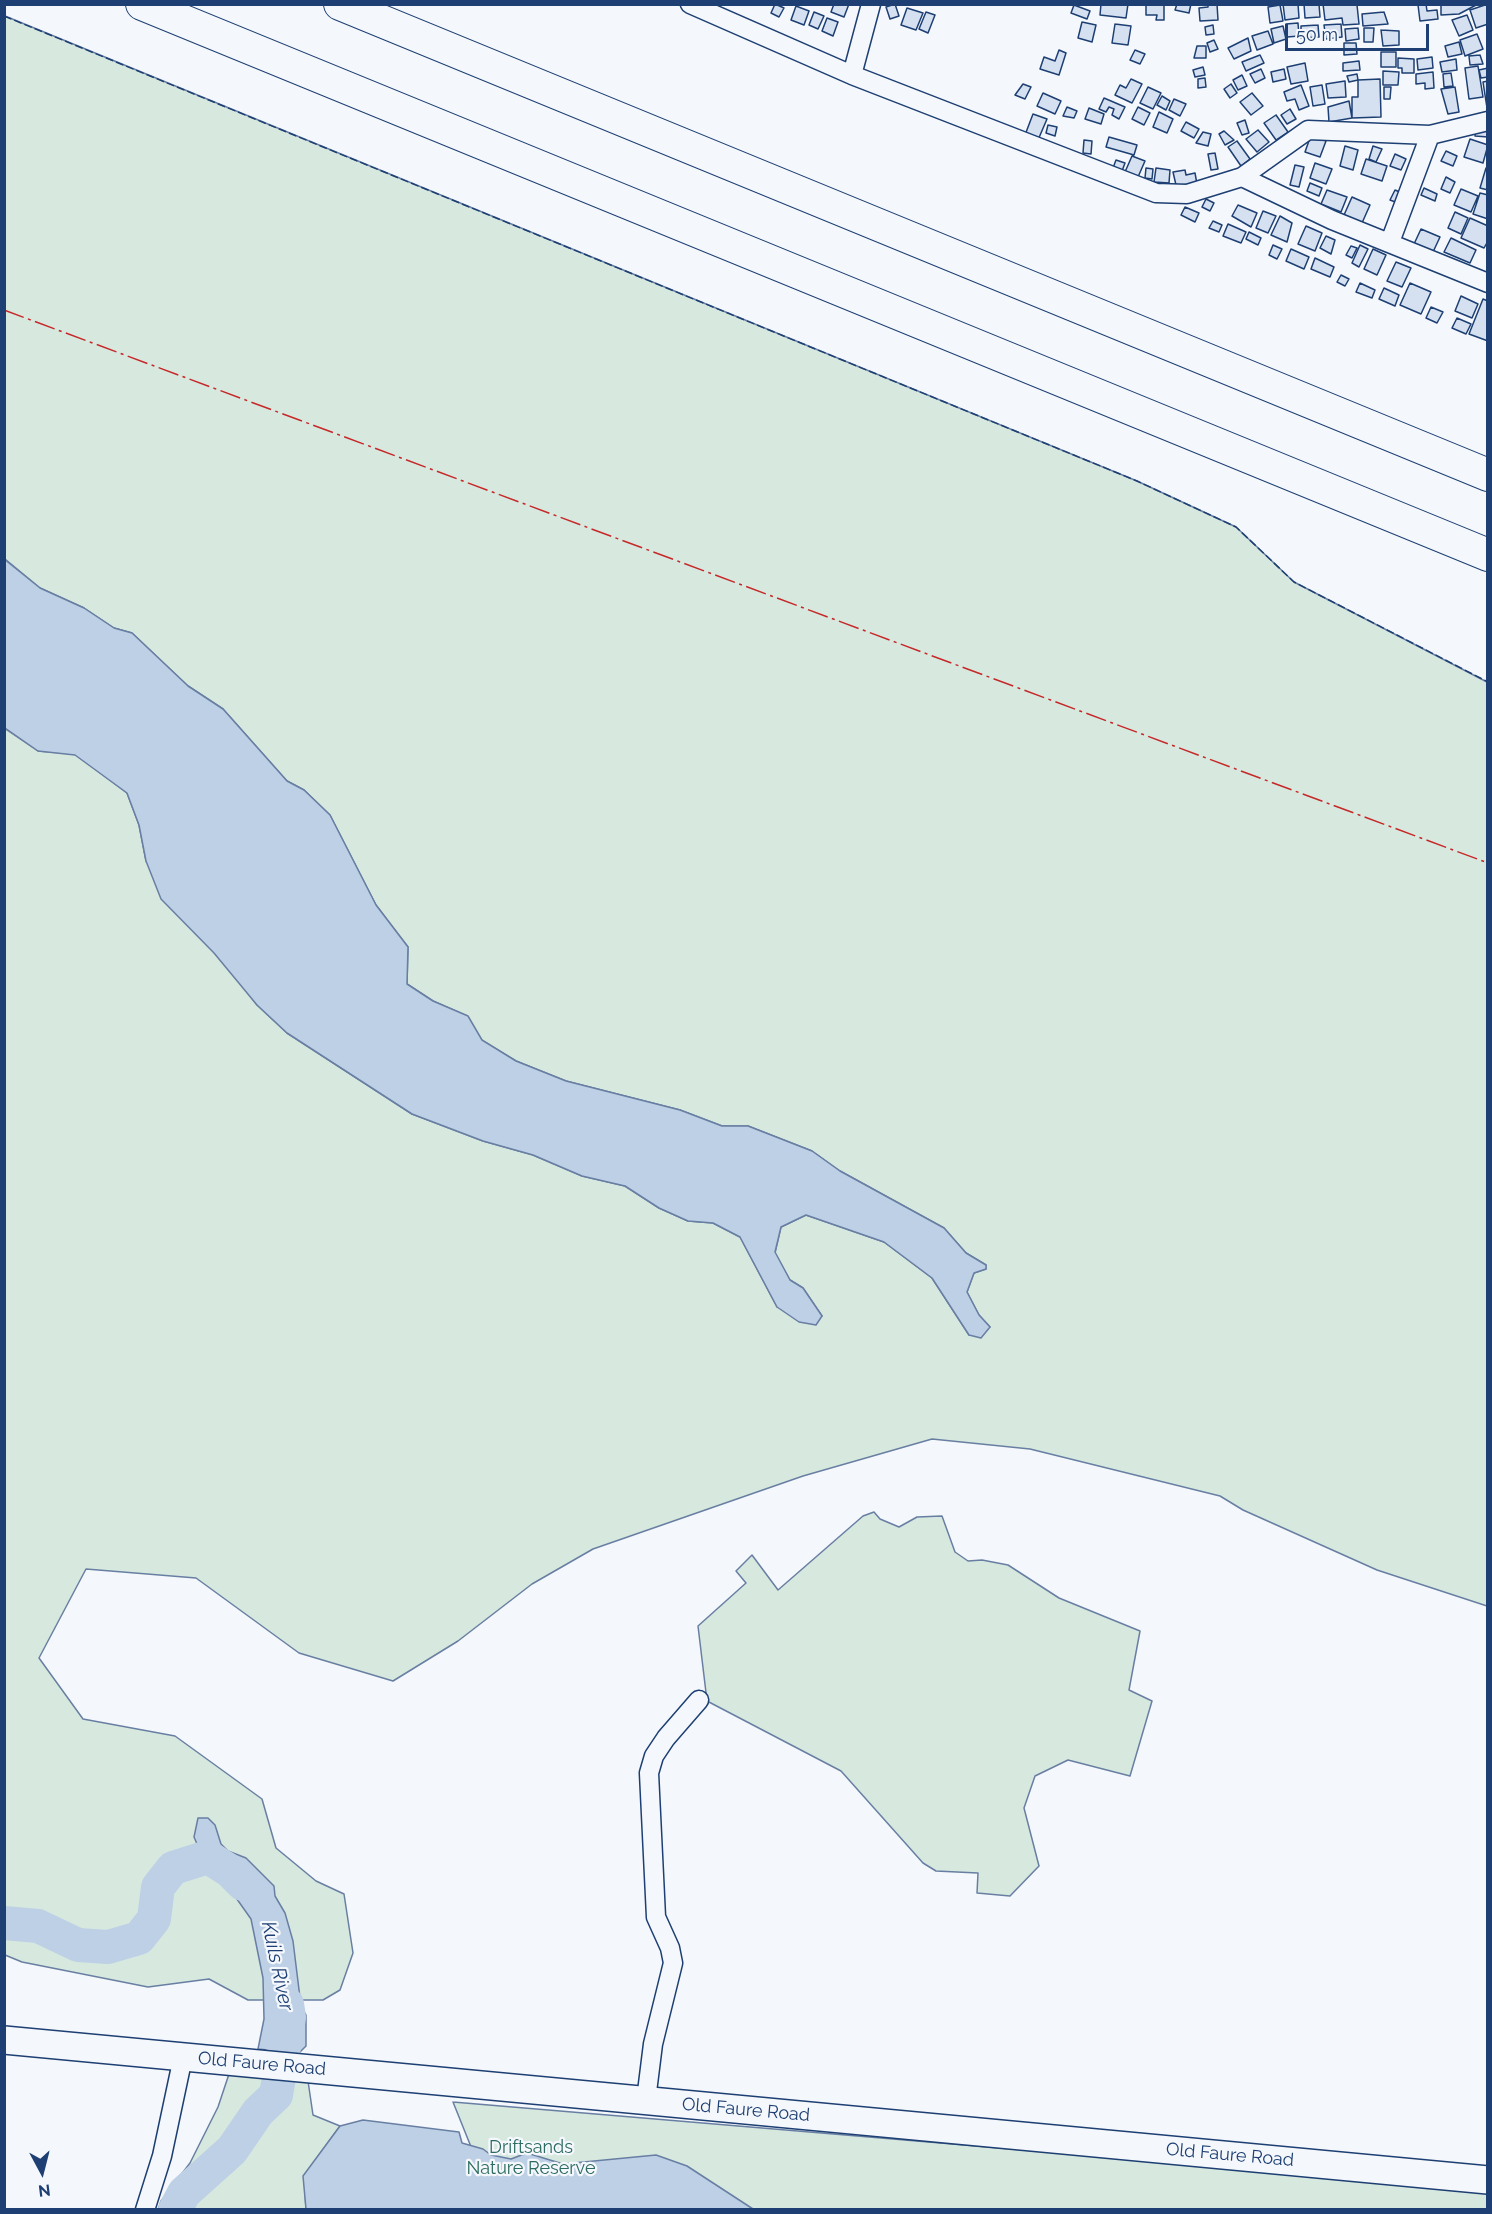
<!DOCTYPE html>
<html>
<head>
<meta charset="utf-8">
<style>
  body { margin:0 }
  #map { position:relative; width:1492px; height:2214px; overflow:hidden; background:#f4f7fb; font-family:Raleway,sans-serif }
  canvas { display:block }
  .frame { position:absolute; inset:0; border:6px solid #1d3f73; pointer-events:none }
  .north { position:absolute; left:12px; top:2142px; width:60px; height:60px; -webkit-text-stroke:4px #f4f7fb; paint-order:stroke; rotate:173deg; font-size:16px; font-weight:700; line-height:24px; text-align:center; color:#1d3f73 }
  .north::after { content:''; display:block; margin:auto; width:21px; height:27px; background:#1d3f73; clip-path:polygon(50% 0,100% 100%,50% 72%,0 100%) }
  .scale { position:absolute; left:1285px; top:24px; width:144px; height:27px; box-sizing:border-box; border:3px solid #1d3f73; border-top:0; padding-left:8px; font-size:18px; line-height:21px; white-space:nowrap; color:#1d3f73; -webkit-text-stroke:4px #f4f7fb; paint-order:stroke }
</style>
</head>
<body>
<div id="map">
<canvas width="1492" height="2214"></canvas>
<div class="frame"></div>
<div class="north">N</div>
<div class="scale">50 m</div>
</div>
<script>
const c = document.querySelector('canvas').getContext('2d');
c.lineJoin = 'round';
function fill(path, color) { c.fillStyle = color; c.fill(path, 'evenodd'); }
const shape = rows => new Path2D(rows.map(r => 'M' + r).join(''));
function stroke(path, color, width, dash) { c.strokeStyle = color; c.lineWidth = width; c.lineCap = dash ? 'butt' : 'round'; c.setLineDash(dash || []); c.stroke(path); }
function write(font, color, halo, rows, align = 'center') {
  c.font = font + ' Raleway,sans-serif'; c.lineWidth = 4.5; c.setLineDash([]); c.textBaseline = 'middle'; c.strokeStyle = halo; c.fillStyle = color; for (const [text, x, y, turn = 0] of rows) {
    c.save(); c.translate(x, y); c.rotate((+turn || 0) * Math.PI / 180); c.textAlign = isNaN(turn) ? turn : align; if (halo) c.strokeText(text, 0, 0); c.fillText(text, 0, 0); c.restore();
  }
}
const green = shape([
  [5,16,1137,481,1236,527,1294,582,1487,682,1487,1606,1377,1570,1243,1510,1220,1496,1030,1449,932,1439,803,1476,593,1549,532,1584,458,1641,393,1681,299,1653,196,1578,86,1569,39,1658,83,1719,175,1736,262,1799,276,1848,316,1881,344,1894,353,1953,340,1990,323,2000,248,2000,209,1979,148,1987,22,1962,5,1955,4,728,38,751,75,754,127,793,139,825,146,861,257,1005,287,1033,412,1114,483,1141,533,1155,582,1176,625,1186,659,1208,688,1221,713,1223,740,1237,777,1307,822,1316,803,1288,790,1280,775,1253,781,1227,806,1215,884,1242,932,1278,969,1335,990,1327,979,1315,967,1292,974,1273,986,1269,986,1265,966,1253,944,1228,840,1171,812,1151,748,1126,722,1126,680,1110,566,1081,516,1061,481,1040,467,1016,433,1001,407,984,408,947,376,905,330,815,304,790,287,781,223,709,188,686,132,633,114,628,84,608,40,588,5,559,5,16],
  [874,1512,880,1519,899,1527,917,1517,942,1516,955,1552,968,1561,982,1560,1008,1565,1059,1598,1140,1631,1129,1690,1152,1701,1130,1776,1068,1760,1035,1776,1024,1808,1039,1866,1010,1896,977,1893,978,1873,936,1871,923,1863,841,1771,707,1701,698,1626,746,1583,736,1571,752,1555,778,1590,863,1516,874,1512],
  [229,2074,308,2081,313,2115,340,2126,304,2176,306,2209,158,2210,161,2201,190,2163,218,2107,229,2074],
  [453,2102,1487,2189,1487,2209,496,2209,453,2102]
]);
const water = shape([
  [4,559,40,588,84,608,114,628,132,633,188,686,223,709,287,781,304,790,330,815,376,905,408,947,407,984,433,1001,468,1016,482,1040,516,1061,566,1081,680,1110,722,1126,748,1126,812,1151,840,1171,944,1228,966,1253,986,1265,986,1269,974,1273,967,1292,979,1315,990,1327,981,1338,969,1335,932,1278,884,1242,806,1215,781,1227,775,1252,790,1280,803,1288,822,1316,816,1325,799,1322,777,1307,740,1237,713,1223,688,1221,659,1208,625,1186,582,1176,533,1155,483,1141,412,1114,287,1033,257,1005,214,953,161,899,146,861,139,825,127,793,75,755,38,751,5,728,4,559],
  [198,1818,208,1818,215,1825,221,1844,228,1851,246,1858,274,1886,275,1896,285,1913,293,1941,301,2006,306,2015,306,2046,299,2053,258,2049,264,2019,263,1978,251,1919,227,1885,210,1874,194,1837,198,1818],
  [5,1909,18,1920,19,1930,16,1934,5,1934,5,1909],
  [363,2120,459,2132,462,2143,483,2149,491,2155,511,2159,527,2153,563,2164,656,2155,687,2166,753,2209,306,2209,303,2176,340,2126,363,2120]
]);
const river = shape([
  [4,1923,38,1926,78,1945,108,1947,139,1938,154,1919,158,1887,173,1868,208,1857,230,1871,243,1884],
  [175,2210,184,2193,232,2150,258,2112,276,2095,289,2017,287,2004]
]);
const building = shape([
  [775,4,784,8,779,17,771,13,775,4],
  [834,4,849,4,844,17,831,12,834,4],
  [895,4,899,16,890,19,886,7,895,4],
  [1101,4,1128,4,1126,18,1100,15,1101,4],
  [1146,4,1164,5,1164,20,1156,20,1157,15,1146,15,1146,4],
  [1177,4,1191,4,1189,13,1175,10,1177,4],
  [1208,4,1217,4,1218,20,1200,21,1199,8,1208,7,1208,4],
  [1283,4,1298,4,1299,18,1285,20,1283,4],
  [1304,4,1319,4,1320,17,1305,18,1304,4],
  [1323,4,1357,5,1359,24,1343,25,1342,18,1325,20,1323,4],
  [1426,4,1427,11,1437,10,1438,19,1420,21,1418,5,1426,4],
  [1441,4,1478,4,1459,14,1441,15,1441,4],
  [1488,4,1488,24,1476,28,1470,10,1488,4],
  [1074,5,1090,11,1087,19,1071,13,1074,5],
  [1280,5,1283,21,1270,23,1268,7,1280,5],
  [796,6,809,11,804,25,791,20,796,6],
  [907,8,923,13,916,30,901,25,907,8],
  [814,12,824,16,818,29,809,25,814,12],
  [926,12,935,15,928,33,919,29,926,12],
  [1384,12,1388,24,1363,26,1362,14,1384,12],
  [1467,15,1473,30,1459,36,1452,20,1467,15],
  [827,18,838,22,833,36,822,31,827,18],
  [1082,22,1096,25,1092,42,1078,38,1082,22],
  [1298,23,1299,36,1287,37,1286,24,1298,23],
  [1115,24,1131,26,1128,45,1112,43,1115,24],
  [1341,24,1342,37,1326,39,1324,25,1341,24],
  [1213,25,1214,34,1206,35,1205,27,1213,25],
  [1318,25,1319,37,1301,38,1301,26,1318,25],
  [1283,26,1286,39,1274,43,1271,29,1283,26],
  [1358,28,1359,39,1346,41,1345,29,1358,28],
  [1364,28,1374,28,1373,42,1364,42,1364,28],
  [1381,30,1399,31,1399,45,1383,46,1381,30],
  [1268,31,1273,44,1257,50,1252,36,1268,31],
  [1477,34,1483,49,1465,56,1460,40,1477,34],
  [1248,38,1251,51,1234,59,1228,48,1248,38],
  [1214,40,1218,49,1210,52,1207,43,1214,40],
  [1459,42,1462,54,1448,57,1445,46,1459,42],
  [1344,43,1356,43,1357,54,1344,55,1344,43],
  [1197,46,1206,46,1206,58,1194,58,1197,46],
  [1059,50,1066,53,1059,75,1040,69,1044,57,1055,61,1059,50],
  [1135,50,1145,54,1140,64,1130,60,1135,50],
  [1381,52,1396,52,1396,67,1381,67,1381,52],
  [1260,55,1264,63,1246,71,1242,62,1260,55],
  [1480,55,1483,64,1470,65,1469,56,1480,55],
  [1432,57,1433,68,1418,70,1417,59,1432,57],
  [1398,58,1414,59,1414,73,1402,73,1402,68,1398,68,1398,58],
  [1456,59,1457,70,1442,72,1440,62,1456,59],
  [1359,61,1360,70,1343,71,1343,63,1359,61],
  [1305,63,1308,81,1291,84,1287,67,1305,63],
  [1478,66,1483,97,1469,99,1465,68,1478,66],
  [1203,67,1205,75,1195,77,1193,70,1203,67],
  [1488,68,1488,77,1481,78,1479,70,1488,68],
  [1261,69,1265,78,1255,83,1250,74,1261,69],
  [1284,69,1286,79,1273,82,1271,72,1284,69],
  [1383,71,1399,72,1398,85,1383,85,1383,71],
  [1433,72,1434,88,1425,89,1425,83,1416,84,1416,74,1433,72],
  [1451,73,1453,86,1444,87,1443,74,1451,73],
  [1357,74,1358,80,1349,82,1347,76,1357,74],
  [1242,75,1247,86,1238,90,1233,80,1242,75],
  [1205,78,1206,87,1198,88,1198,79,1205,78],
  [1131,79,1142,84,1132,103,1115,95,1120,85,1126,88,1131,79],
  [1380,79,1381,117,1352,118,1352,97,1358,97,1358,80,1380,79],
  [1345,81,1346,97,1328,98,1326,84,1345,81],
  [1488,81,1488,108,1487,108,1483,82,1488,81],
  [1023,84,1031,87,1025,99,1015,95,1023,84],
  [1231,84,1237,93,1230,98,1224,89,1231,84],
  [1301,85,1309,106,1299,110,1295,99,1287,101,1284,92,1301,85],
  [1322,85,1325,104,1313,106,1310,87,1322,85],
  [1148,87,1161,93,1153,109,1140,103,1148,87],
  [1384,87,1391,87,1390,99,1384,99,1384,87],
  [1455,87,1459,112,1448,114,1441,89,1455,87],
  [1043,93,1061,101,1055,114,1037,106,1043,93],
  [1252,93,1263,106,1251,115,1240,102,1252,93],
  [1162,96,1170,101,1166,110,1157,105,1162,96],
  [1104,98,1125,107,1119,119,1112,115,1114,109,1109,107,1106,112,1099,109,1104,98],
  [1174,99,1186,104,1180,116,1169,110,1174,99],
  [1349,101,1352,118,1329,122,1328,107,1349,101],
  [1067,107,1077,111,1074,118,1063,116,1067,107],
  [1138,107,1150,113,1144,125,1132,119,1138,107],
  [1089,108,1104,114,1101,124,1085,119,1089,108],
  [1290,109,1296,119,1287,124,1281,115,1290,109],
  [1159,112,1173,119,1167,133,1153,127,1159,112],
  [1033,114,1047,119,1038,140,1025,135,1033,114],
  [1276,115,1288,132,1276,140,1264,123,1276,115],
  [1245,120,1249,133,1242,135,1237,123,1245,120],
  [1186,122,1199,129,1194,138,1181,131,1186,122],
  [1048,125,1057,127,1055,136,1046,133,1048,125],
  [1476,127,1488,128,1488,137,1475,136,1476,127],
  [1258,130,1269,142,1257,152,1246,139,1258,130],
  [1224,131,1234,140,1225,145,1219,134,1224,131],
  [1203,132,1211,134,1208,146,1196,143,1203,132],
  [1311,135,1326,141,1320,157,1305,152,1311,135],
  [1109,137,1137,145,1134,155,1106,147,1109,137],
  [1470,139,1488,145,1483,163,1464,157,1470,139],
  [1084,140,1092,141,1091,154,1083,153,1084,140],
  [1237,141,1250,159,1241,166,1228,147,1237,141],
  [1345,146,1358,150,1353,170,1340,166,1345,146],
  [1373,146,1382,149,1376,162,1369,159,1373,146],
  [1446,151,1457,156,1453,166,1441,161,1446,151],
  [1215,153,1218,169,1211,170,1208,154,1215,153],
  [1395,154,1406,159,1401,170,1390,166,1395,154],
  [1132,156,1145,161,1138,177,1125,172,1132,156],
  [1366,159,1387,166,1382,181,1361,174,1366,159],
  [1116,160,1125,163,1122,171,1113,168,1116,160],
  [1315,163,1332,169,1326,184,1310,178,1315,163],
  [1295,165,1304,167,1299,187,1290,185,1295,165],
  [1146,168,1153,169,1152,179,1145,178,1146,168],
  [1156,168,1170,170,1169,183,1154,182,1156,168],
  [1486,168,1488,168,1488,190,1480,188,1486,168],
  [1185,170,1186,175,1195,173,1197,184,1176,185,1173,172,1185,170],
  [1446,177,1455,182,1450,193,1441,189,1446,177],
  [1310,183,1322,188,1319,196,1307,191,1310,183],
  [1424,188,1437,194,1435,201,1421,195,1424,188],
  [1461,189,1478,196,1471,212,1454,205,1461,189],
  [1327,190,1347,197,1341,212,1321,204,1327,190],
  [1395,190,1402,193,1398,203,1390,200,1395,190],
  [1480,193,1488,195,1488,219,1473,214,1480,193],
  [1352,197,1370,205,1362,223,1344,215,1352,197],
  [1206,199,1214,203,1210,211,1202,207,1206,199],
  [1238,205,1257,213,1251,227,1232,216,1238,205],
  [1185,207,1199,213,1195,222,1181,215,1185,207],
  [1263,211,1276,216,1268,233,1256,228,1263,211],
  [1455,212,1468,218,1461,234,1448,228,1455,212],
  [1280,216,1292,223,1287,242,1271,235,1280,216],
  [1470,218,1488,226,1488,241,1484,248,1461,238,1470,218],
  [1213,221,1222,225,1219,232,1209,228,1213,221],
  [1228,224,1246,232,1241,243,1223,236,1228,224],
  [1306,226,1322,233,1315,251,1298,244,1306,226],
  [1421,229,1440,237,1433,252,1414,244,1421,229],
  [1249,232,1261,238,1258,245,1246,239,1249,232],
  [1326,236,1335,240,1331,254,1320,248,1326,236],
  [1451,238,1476,250,1470,263,1444,252,1451,238],
  [1273,245,1282,249,1277,259,1269,255,1273,245],
  [1360,245,1368,249,1359,267,1352,263,1360,245],
  [1351,246,1357,248,1352,258,1346,255,1351,246],
  [1291,249,1309,257,1304,269,1286,261,1291,249],
  [1373,249,1386,255,1377,275,1364,269,1373,249],
  [1315,258,1334,267,1330,277,1311,269,1315,258],
  [1396,262,1411,268,1402,287,1387,281,1396,262],
  [1341,275,1349,279,1345,286,1337,282,1341,275],
  [1360,283,1375,290,1372,298,1356,292,1360,283],
  [1410,283,1431,292,1421,314,1400,305,1410,283],
  [1384,288,1399,295,1395,306,1379,299,1384,288],
  [1461,296,1478,304,1472,318,1455,311,1461,296],
  [1483,299,1488,301,1488,341,1469,334,1483,299],
  [1431,307,1443,312,1437,323,1426,318,1431,307],
  [1457,318,1471,324,1466,334,1452,328,1457,318]
]);
const minor = shape([
  [690,4,852,75,1156,193,1187,194,1242,177,1308,130,1430,135,1488,121],
  [852,75,871,4],
  [1242,177,1332,220,1488,283],
  [1390,242,1430,135],
  [646,2100,653,2044,673,1963,670,1948,656,1917,649,1773,654,1756,666,1738,699,1700],
  [145,2210,162,2156,183,2057]
]);
const primary = shape([
  [4,2040,1488,2180]
]);
const motorway = shape([
  [142,4,1488,555],
  [340,4,1488,475]
]);
const fence = shape([
  [4,16,1137,481,1236,527,1294,582,1488,682]
]);
const power = shape([
  [4,310,1488,863]
]);
const streetNames = [
  ["Old Faure Road",262,2064,5],
  ["Old Faure Road",746,2110,5],
  ["Old Faure Road",1230,2155,5]
];
const parkNames = [
  ["Driftsands",531,2148],
  ["Nature Reserve",531,2169]
];
const waterNames = [
  ["Kuils River",277,1966,78]
];
fill(green, '#d7e8df');
stroke(green, '#687fa3', 1.5);
fill(water, '#bed0e5');
stroke(water, '#687fa3', 1.5);
stroke(river, '#bed0e5', 34);
fill(building, '#d5e0f0');
stroke(building, '#1d3f73', 1.5);
stroke(minor, '#1d3f73', 21);
stroke(primary, '#1d3f73', 30);
stroke(motorway, '#1d3f73', 34);
stroke(minor, '#f4f7fb', 18);
stroke(primary, '#f4f7fb', 27);
stroke(motorway, '#f4f7fb', 32);
stroke(fence, '#1d3f73', 1.5, [8, 3]);
stroke(power, '#c62828', 1.5, [21, 4.5, 3, 4.5]);
write('18px', '#1d3f73', '#f4f7fb', streetNames);
write('18px', '#2c6c60', '#f4f7fb', parkNames);
write('italic 20px', '#1d3f73', '#f4f7fb', waterNames);
</script>
</body>
</html>
